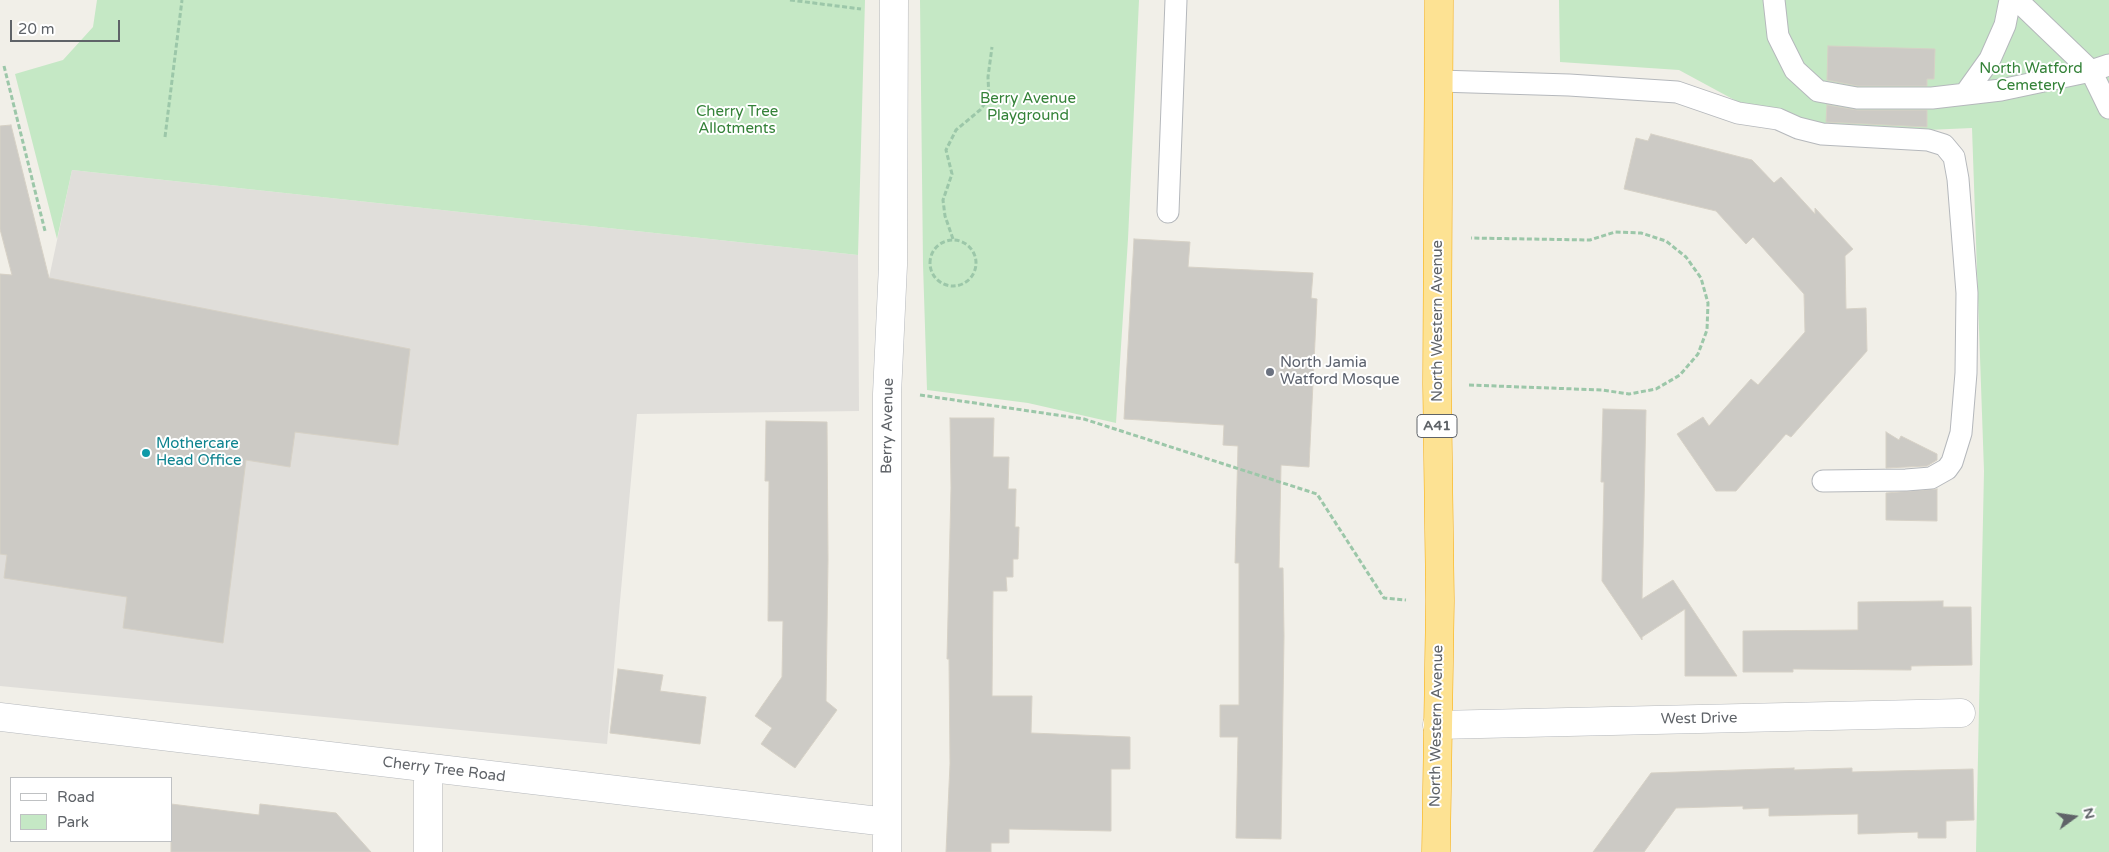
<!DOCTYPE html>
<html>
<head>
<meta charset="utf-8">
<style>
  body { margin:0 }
  #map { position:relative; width:2109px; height:852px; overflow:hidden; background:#f1efe8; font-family:"Varela Round",sans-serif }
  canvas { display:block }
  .legend { position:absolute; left:10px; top:777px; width:162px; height:65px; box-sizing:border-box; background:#fff; border:1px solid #bfc1c3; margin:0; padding:6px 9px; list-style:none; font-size:15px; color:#5f6368 }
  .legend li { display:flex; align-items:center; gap:10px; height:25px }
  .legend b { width:25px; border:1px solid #bfc1c3 }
  .north { position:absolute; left:2049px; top:792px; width:50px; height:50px; -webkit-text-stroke:4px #fff; paint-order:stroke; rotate:76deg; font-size:14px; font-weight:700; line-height:20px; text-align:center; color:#5f6368 }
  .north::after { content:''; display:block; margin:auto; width:18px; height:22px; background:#5f6368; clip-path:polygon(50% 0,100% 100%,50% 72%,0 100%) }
  .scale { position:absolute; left:10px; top:20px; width:110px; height:22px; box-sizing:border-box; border:2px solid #5f6368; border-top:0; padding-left:6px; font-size:15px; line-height:18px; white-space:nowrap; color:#5f6368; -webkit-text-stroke:4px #fff; paint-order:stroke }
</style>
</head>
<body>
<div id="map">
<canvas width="2109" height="852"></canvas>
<ul class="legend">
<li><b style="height:6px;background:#fff"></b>Road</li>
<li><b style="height:14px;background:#c5e8c5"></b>Park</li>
</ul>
<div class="north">N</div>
<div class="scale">20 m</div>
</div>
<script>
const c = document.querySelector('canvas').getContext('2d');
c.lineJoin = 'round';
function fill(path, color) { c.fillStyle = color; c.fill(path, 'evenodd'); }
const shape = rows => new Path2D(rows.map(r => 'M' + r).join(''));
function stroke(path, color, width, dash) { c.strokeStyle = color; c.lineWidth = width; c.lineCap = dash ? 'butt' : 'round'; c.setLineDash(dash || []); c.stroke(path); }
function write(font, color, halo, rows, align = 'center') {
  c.font = font + ' "Varela Round",sans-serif'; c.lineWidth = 4; c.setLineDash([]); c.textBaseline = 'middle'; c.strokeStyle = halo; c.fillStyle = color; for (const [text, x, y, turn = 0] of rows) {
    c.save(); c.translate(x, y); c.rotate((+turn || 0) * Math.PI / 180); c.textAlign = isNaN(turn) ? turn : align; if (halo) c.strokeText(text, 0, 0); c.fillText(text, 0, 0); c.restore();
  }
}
const industrial = shape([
  [72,170,858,255,859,411,637,414,607,744,0,686,0,274,49,278]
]);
const green = shape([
  [97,0,865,0,858,255,72,170,57,239,15,74,63,60,93,27],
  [920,0,1139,0,1128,239,1116,423,1028,403,927,390,923,264],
  [1559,0,2109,0,2109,852,1976,852,1984,471,1972,128,1927,130,1822,127,1740,103,1679,70,1560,62]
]);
const building = shape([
  [1828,46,1935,49,1934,79,1927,79,1927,86,1858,86,1827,80,1828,46],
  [1827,105,1857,110,1927,110,1927,127,1826,122,1827,105],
  [11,125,49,278,410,349,398,445,295,432,290,467,246,460,223,643,123,628,127,597,4,578,7,555,0,554,0,274,12,275,0,229,0,126,11,125],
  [1651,134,1752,160,1774,183,1781,177,1815,214,1815,208,1853,249,1845,256,1846,309,1866,308,1867,351,1791,437,1786,434,1736,491,1716,491,1677,434,1703,417,1709,426,1751,379,1758,385,1805,332,1804,294,1753,237,1746,244,1716,211,1624,189,1636,138,1648,141,1651,134],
  [1134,239,1190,242,1188,267,1313,273,1311,298,1317,299,1309,467,1281,465,1279,568,1283,568,1284,636,1281,839,1236,838,1238,737,1220,737,1220,705,1239,705,1239,563,1235,563,1238,446,1223,445,1224,425,1124,419,1134,239],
  [1603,409,1646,410,1642,599,1673,580,1737,676,1685,676,1685,609,1642,637,1642,640,1602,581,1604,482,1601,482,1603,409],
  [950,418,994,418,993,457,1009,457,1008,489,1016,489,1015,527,1019,527,1018,559,1013,559,1013,577,1006,577,1007,591,993,591,992,696,1032,696,1031,733,1130,737,1130,769,1111,769,1111,831,1009,829,1009,843,991,843,991,852,946,852,950,764,949,659,947,659,951,488,950,418],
  [766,421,827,422,828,560,826,701,837,710,795,768,761,744,772,728,755,716,782,677,783,621,768,621,769,481,765,481,766,421],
  [1886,432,1899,440,1901,436,1937,454,1937,460,1927,466,1886,468,1886,432],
  [1937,489,1937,521,1886,520,1886,493,1937,489],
  [1943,601,1943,607,1971,607,1972,665,1911,666,1911,670,1793,669,1793,672,1743,672,1743,631,1858,630,1858,602,1943,601],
  [618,669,663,675,660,691,706,697,700,744,610,733,618,669],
  [1794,768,1794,770,1852,768,1852,772,1973,769,1974,820,1946,821,1946,838,1918,838,1918,832,1858,834,1858,814,1769,816,1769,808,1743,809,1743,806,1676,808,1644,852,1593,852,1651,773,1794,768],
  [171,804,259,815,260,804,336,813,371,852,171,852,171,804]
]);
const path = shape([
  [790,0,861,9],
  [4,66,45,231],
  [165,137,182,0],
  [953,239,945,216,943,200,952,174,946,150,956,130,980,110,989,98,988,77,992,47],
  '930 263a23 23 0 1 1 46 0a23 23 0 1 1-46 0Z',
  [1469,385,1602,390,1629,394,1656,389,1680,375,1698,354,1707,330,1708,303,1701,278,1686,257,1666,241,1641,233,1615,232,1590,240,1471,238],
  [920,395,1084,419,1317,494,1384,598,1406,600]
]);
const lane = shape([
  [1774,0,1778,36,1795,70,1818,91,1857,98,1932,98,2001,90,2091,71,2109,108],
  [2017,0,2091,71,2109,65],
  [1439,81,1569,85,1677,92,1738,113,1778,119,1798,128,1822,134,1928,140,1944,145,1954,157,1958,179,1967,293,1966,373,1961,433,1952,462,1947,469,1931,478,1906,480,1823,481],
  [1965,94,1990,59,2005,25,2010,0],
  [1168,212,1176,0]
]);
const street = shape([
  [0,717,887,822],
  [1437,725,1961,713],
  [428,852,428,769],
  [887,852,887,394,893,265,894,0]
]);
const highway = shape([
  [1436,852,1440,601,1437,384,1439,0]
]);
const markers = [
  [1270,372,5,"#6b7280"],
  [146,453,5,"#0f9aa8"]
];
const shields = [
  [1437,426,40]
];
const shieldNames = [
  ["A41",1437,426]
];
const parkNames = [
  ["North Watford",2031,69],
  ["Cemetery",2031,86],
  ["Berry Avenue",1028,99],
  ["Playground",1028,116],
  ["Cherry Tree",737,112],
  ["Allotments",737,129]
];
const streetNames = [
  ["North Western Avenue",1438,321,-90],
  ["Berry Avenue",888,426,-89],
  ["West Drive",1699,719,-1],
  ["North Western Avenue",1437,726,-89],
  ["Cherry Tree Road",444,770,7]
];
const worshipNames = [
  ["North Jamia",1280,363],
  ["Watford Mosque",1280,380]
];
const cultureNames = [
  ["Mothercare",156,444],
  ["Head Office",156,461]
];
fill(industrial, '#e0deda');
fill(green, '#c5e8c5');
fill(building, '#cccac5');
stroke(building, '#d6d1c6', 1);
stroke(lane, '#b5b8bc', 23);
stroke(street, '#b5b8bc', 29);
stroke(highway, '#f9ab00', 29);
stroke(path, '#9cc7a9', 3, [5, 2.5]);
stroke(lane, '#fff', 21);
stroke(street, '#fff', 28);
stroke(highway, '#fde293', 28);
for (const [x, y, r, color] of markers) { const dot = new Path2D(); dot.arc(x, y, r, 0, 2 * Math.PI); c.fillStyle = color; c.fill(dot); stroke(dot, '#fff', 2); }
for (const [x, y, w] of shields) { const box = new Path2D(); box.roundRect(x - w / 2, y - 11.5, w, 23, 4); c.fillStyle = '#fff'; c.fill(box); stroke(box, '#5f6368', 1); }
write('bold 14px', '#5f6368', null, shieldNames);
write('15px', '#348238', '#fff', parkNames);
write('15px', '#5f6368', '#fff', streetNames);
write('15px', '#5b616d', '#fff', worshipNames, 'left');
write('15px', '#0d838f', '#fff', cultureNames, 'left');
</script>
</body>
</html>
